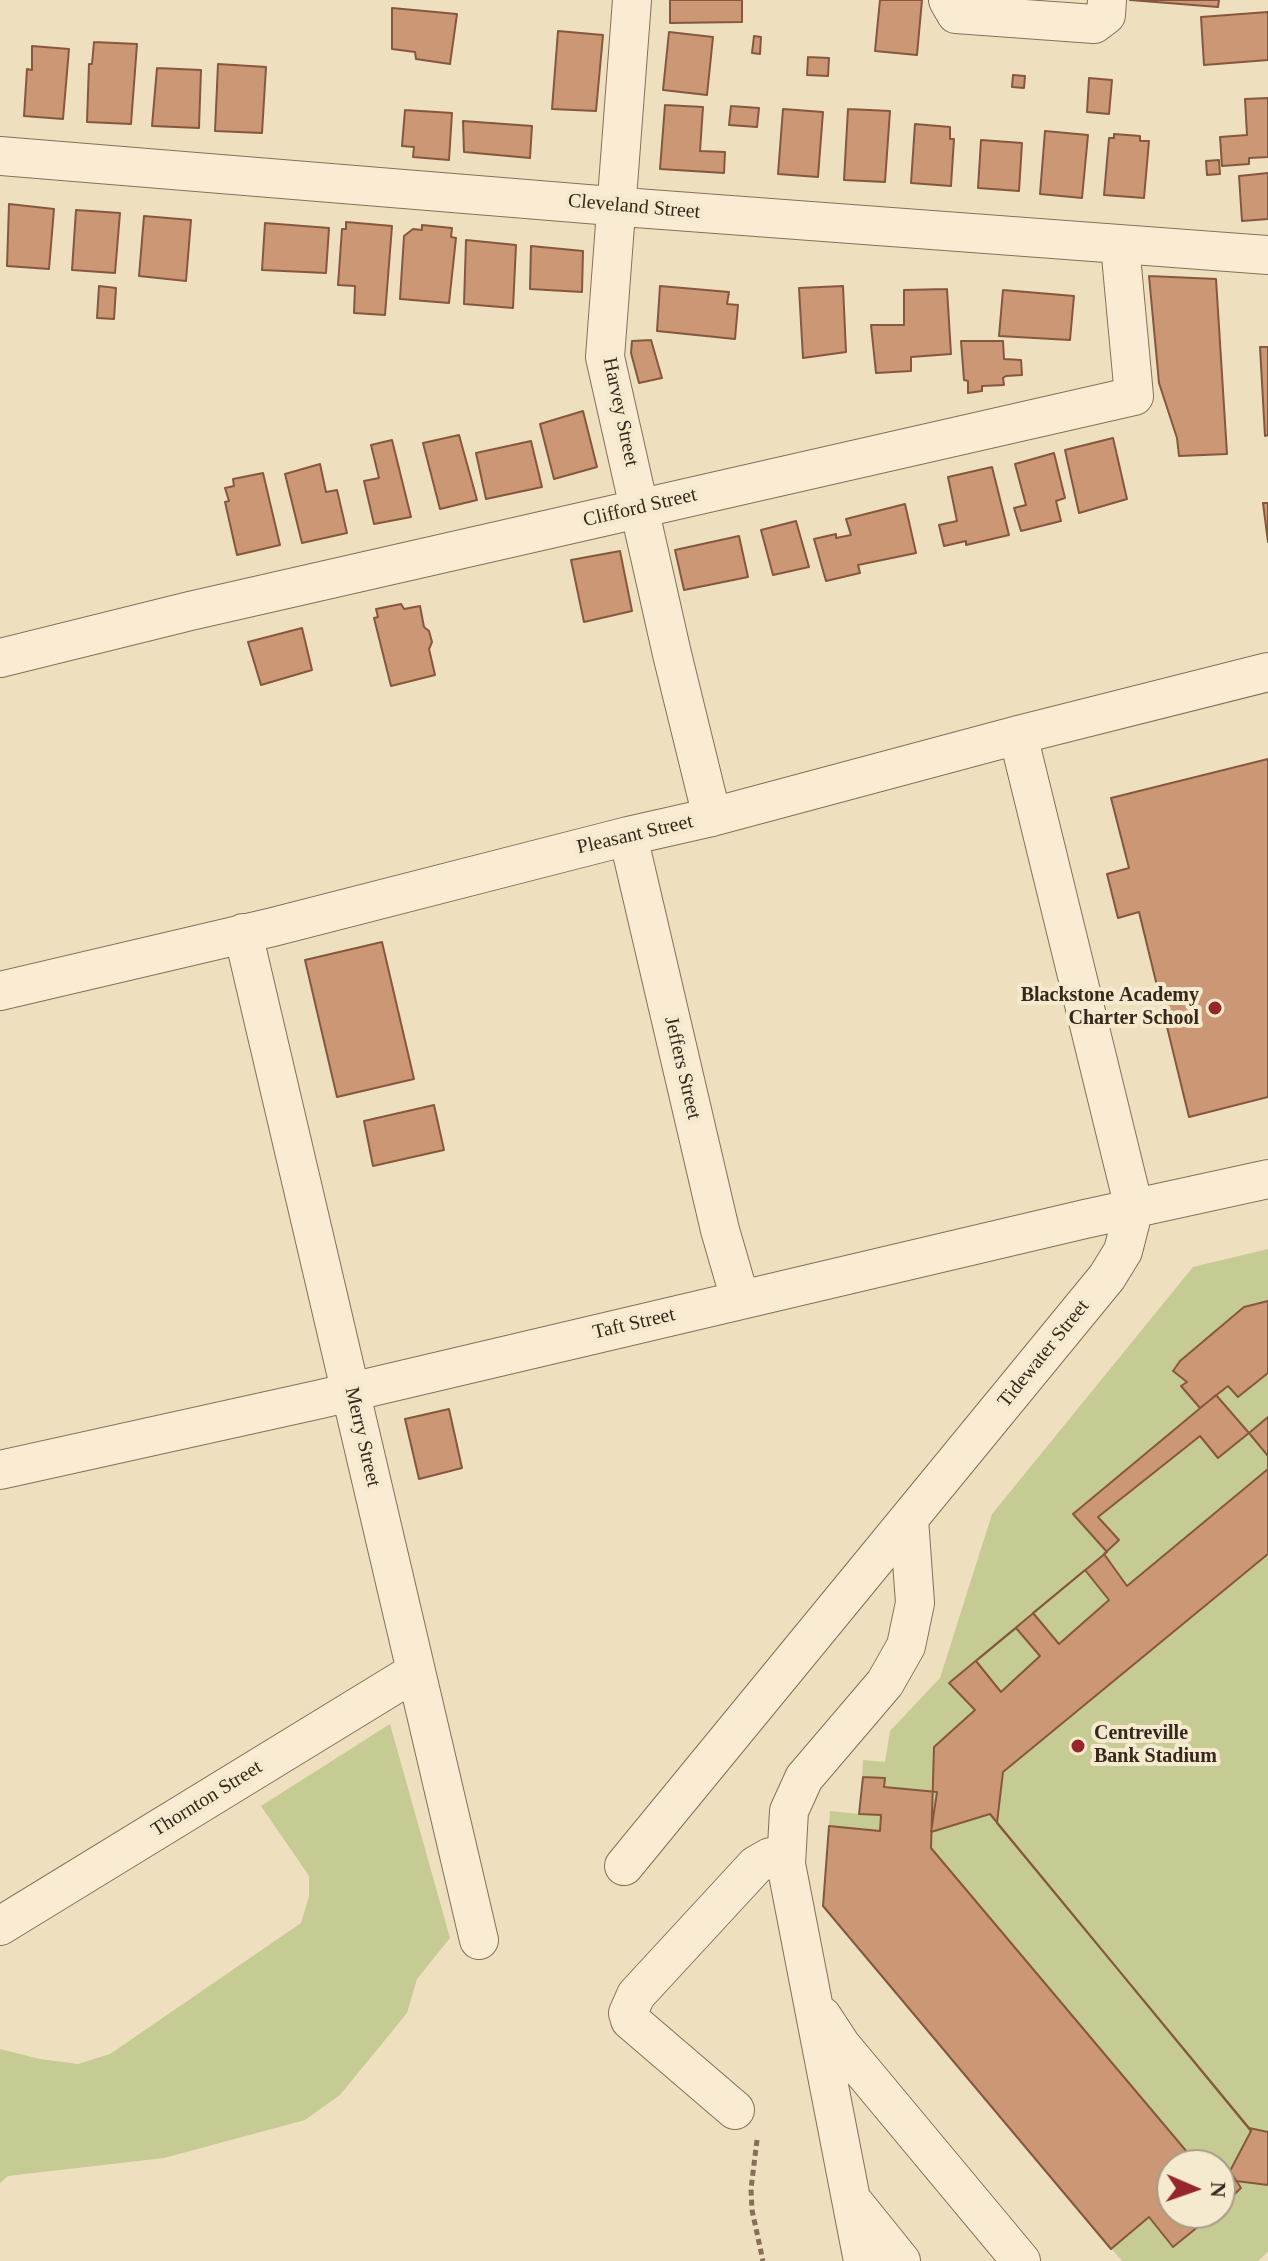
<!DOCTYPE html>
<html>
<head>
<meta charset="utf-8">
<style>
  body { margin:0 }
  #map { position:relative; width:1268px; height:2261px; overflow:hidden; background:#eedfbf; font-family:Georgia,serif }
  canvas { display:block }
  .north { position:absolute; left:1156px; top:2149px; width:80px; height:80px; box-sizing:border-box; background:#f5e9ce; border:2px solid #a89c87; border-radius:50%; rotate:92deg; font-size:22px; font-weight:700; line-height:32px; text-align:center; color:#35281c }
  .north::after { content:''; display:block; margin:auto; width:28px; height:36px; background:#95272a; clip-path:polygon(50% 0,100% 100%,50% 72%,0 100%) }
</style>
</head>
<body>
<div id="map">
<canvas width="1268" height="2261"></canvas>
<div class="north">N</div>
</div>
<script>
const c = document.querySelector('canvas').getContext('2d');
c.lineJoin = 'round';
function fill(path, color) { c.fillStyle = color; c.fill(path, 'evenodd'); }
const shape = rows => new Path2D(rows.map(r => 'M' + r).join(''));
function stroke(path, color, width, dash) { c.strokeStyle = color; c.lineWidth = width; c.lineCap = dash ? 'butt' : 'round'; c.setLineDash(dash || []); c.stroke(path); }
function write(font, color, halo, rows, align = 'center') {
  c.font = font + ' Georgia,serif'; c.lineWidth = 8; c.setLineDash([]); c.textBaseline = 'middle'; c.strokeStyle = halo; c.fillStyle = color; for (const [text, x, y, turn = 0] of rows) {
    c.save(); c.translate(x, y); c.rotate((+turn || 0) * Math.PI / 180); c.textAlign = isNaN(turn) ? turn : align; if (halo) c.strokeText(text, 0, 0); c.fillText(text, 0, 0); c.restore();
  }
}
const green = shape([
  [1268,1249,1268,2252,1258,2261,1122,2261,823,1906,830,1811,860,1814,863,1760,885,1762,890,1731,940,1678,992,1514,1193,1267],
  [1172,2165,1220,2165,1220,2213,1172,2213],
  [390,1724,450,1938,417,1979,407,2013,340,2095,305,2120,164,2158,8,2176,0,2183,0,2049,40,2059,78,2064,110,2054,301,1923,309,1896,309,1876,261,1806]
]);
const building = shape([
  [670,0,742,0,742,22,670,23,670,0],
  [880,0,922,0,917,55,875,51,880,0],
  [1130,0,1219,0,1218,7,1130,0],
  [392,8,457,14,450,64,416,59,415,52,392,49,392,8],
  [1268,12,1268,60,1204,65,1201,17,1268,12],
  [558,31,603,35,596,111,552,109,558,31],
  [669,32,713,37,707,95,663,90,669,32],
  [754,36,761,37,760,54,752,53,754,36],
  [94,42,137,44,131,124,87,122,89,64,92,64,94,42],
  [32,46,69,49,63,119,24,116,27,69,32,70,32,46],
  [808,57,829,58,828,76,807,75,808,57],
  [218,64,266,67,262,133,215,131,218,64],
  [157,68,201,70,199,128,152,126,157,68],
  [1013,75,1025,76,1024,88,1012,87,1013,75],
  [1089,78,1112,80,1109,114,1087,112,1089,78],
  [1268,98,1268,157,1249,158,1249,164,1222,166,1220,137,1247,135,1245,99,1268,98],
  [665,105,703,107,700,151,725,152,724,173,660,169,665,105],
  [731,106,759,108,757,127,729,125,731,106],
  [783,109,823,112,818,177,778,174,783,109],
  [848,109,890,111,885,182,844,180,848,109],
  [405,110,452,113,449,160,413,157,414,147,402,146,405,110],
  [463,121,532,126,530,158,464,152,463,121],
  [915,124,950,127,950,139,954,139,951,186,911,183,915,124],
  [1045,131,1088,135,1082,198,1040,194,1045,131],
  [1114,134,1140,136,1140,141,1149,141,1144,198,1104,195,1109,138,1114,138,1114,134],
  [981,140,1022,143,1019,191,978,188,981,140],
  [1219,160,1220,174,1207,175,1206,161,1219,160],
  [1268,173,1268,219,1242,221,1239,176,1268,173],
  [9,204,54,209,49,269,7,266,9,204],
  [76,210,120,213,115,273,72,270,76,210],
  [144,216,191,220,186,281,139,276,144,216],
  [346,222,392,226,385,315,354,313,355,286,338,285,342,229,346,229,346,222],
  [265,223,329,228,326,273,262,270,265,223],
  [422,225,452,228,451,237,456,238,449,303,400,299,404,236,413,229,422,230,422,225],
  [466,240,516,245,513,308,464,304,466,240],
  [531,246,583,251,582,292,530,289,531,246],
  [1149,276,1216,279,1227,454,1179,456,1177,438,1159,383,1149,276],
  [99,286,116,288,114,319,97,318,99,286],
  [660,286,729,292,727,304,738,305,735,339,657,331,660,286],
  [843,286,846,352,803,358,799,288,843,286],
  [947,289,951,354,911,357,911,371,876,373,871,325,904,325,904,290,947,289],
  [1003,290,1074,296,1070,340,999,336,1003,290],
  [651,340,662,378,639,383,631,353,632,341,651,340],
  [961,341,1003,341,1004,359,1021,360,1022,375,1006,376,1003,378,1004,385,982,386,982,391,968,393,968,381,964,380,961,341],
  [1260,347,1268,347,1268,435,1265,436,1260,347],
  [583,411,597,467,554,479,540,424,583,411],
  [459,435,477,500,440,509,423,443,459,435],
  [1113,438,1127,499,1079,513,1065,450,1113,438],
  [392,440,411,517,374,524,364,481,379,478,371,445,392,440],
  [531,441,542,487,486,499,476,453,531,441],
  [1054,453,1065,498,1056,501,1061,521,1021,531,1014,508,1026,505,1015,464,1054,453],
  [320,464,326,492,337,490,347,533,302,543,285,474,320,464],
  [992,467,1009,535,966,545,966,541,944,546,939,525,957,521,948,477,992,467],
  [263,473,280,545,237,555,225,502,229,501,225,488,234,486,233,479,263,473],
  [1263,503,1268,503,1268,542,1263,503],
  [905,504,916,553,858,565,860,573,826,581,814,539,836,534,836,538,851,535,846,519,905,504],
  [796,521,809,567,773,575,761,530,796,521],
  [739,536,748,577,684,590,675,550,739,536],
  [620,551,632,611,584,622,571,560,620,551],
  [401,604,404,609,420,606,424,627,429,631,432,642,429,649,435,675,391,686,374,618,378,617,376,609,401,604],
  [302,628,312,670,261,685,248,642,302,628],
  [1268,759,1268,1097,1189,1117,1139,912,1118,918,1107,874,1129,868,1111,798,1268,759],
  [382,942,414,1079,337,1097,305,960,382,942],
  [434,1105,444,1150,373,1166,364,1121,434,1105],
  [1268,1301,1268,1373,1238,1397,1228,1386,1200,1408,1181,1386,1187,1382,1173,1371,1180,1361,1244,1307,1268,1301],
  [1216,1395,1249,1433,1268,1417,1268,1554,1003,1772,997,1823,1249,2128,1268,2132,1268,2185,1220,2179,1220,2165,1198,2165,931,1848,934,1747,975,1710,949,1683,1107,1552,1073,1514,1216,1395],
  [449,1409,462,1468,419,1479,405,1419,449,1409],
  [1249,1433,1268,1456,1268,1469,1127,1586,1104,1554,1119,1540,1098,1517,1200,1436,1218,1458,1249,1433],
  [1085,1570,1109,1600,1059,1644,1033,1613,1085,1570],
  [1016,1628,1040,1656,1001,1692,976,1661,1016,1628],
  [863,1777,885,1778,884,1787,937,1792,931,1832,990,1814,1251,2131,1230,2171,1241,2188,1220,2208,1220,2165,1172,2165,1172,2213,1215,2213,1173,2247,1149,2217,1111,2249,823,1906,829,1826,880,1831,881,1815,859,1814,863,1777]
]);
const path = shape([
  [757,2140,751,2189,752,2210,763,2261]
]);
const minor = shape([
  [632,0,605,357,672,654,712,817],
  [948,0,956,14,1094,24,1106,15,1107,0],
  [0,156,636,208,1268,255],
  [0,658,190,611,1134,396,1120,245],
  [628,836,720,1230,740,1299],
  [243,933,479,1940],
  [0,991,273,927,628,836,712,817,1018,735,1268,672],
  [0,1470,321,1399,1085,1219,1268,1179],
  [624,1866,1107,1277,1123,1251,1134,1208,1018,735],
  [0,1926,415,1672],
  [822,2016,841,2045,1021,2261],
  [735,2110,630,2020,628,2013,636,1995,756,1865,770,1857,786,1857],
  [855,2204,901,2261],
  [863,2261,786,1864,789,1811,804,1778,885,1683,906,1646,915,1603,909,1519]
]);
const markers = [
  [1215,1008,8,"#95272a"],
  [1078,1746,8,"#95272a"]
];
const streetNames = [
  ["Cleveland Street",634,207,5],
  ["Harvey Street",620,412,78],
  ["Clifford Street",640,508,-13],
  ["Pleasant Street",635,835,-13],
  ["Jeffers Street",682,1068,77],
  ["Taft Street",634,1324,-13],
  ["Tidewater Street",1044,1354,-51],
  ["Merry Street",362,1437,77],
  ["Thornton Street",207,1799,-32]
];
const poiNames = [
  ["Blackstone Academy",1199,996],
  ["Charter School",1199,1019],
  ["Centreville",1094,1734,"left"],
  ["Bank Stadium",1094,1757,"left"]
];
fill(green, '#c6cb93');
fill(building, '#cc9774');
stroke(building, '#85583d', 2);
stroke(minor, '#866f57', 40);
stroke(path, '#866f57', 5, [6, 4]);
stroke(minor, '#f9ecd2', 38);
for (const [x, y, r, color] of markers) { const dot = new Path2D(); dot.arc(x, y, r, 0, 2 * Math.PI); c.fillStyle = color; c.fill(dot); stroke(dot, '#f5e9ce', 3); }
write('20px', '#35281c', '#f5e9ce', streetNames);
write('bold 20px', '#35281c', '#f5e9ce', poiNames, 'right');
</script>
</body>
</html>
